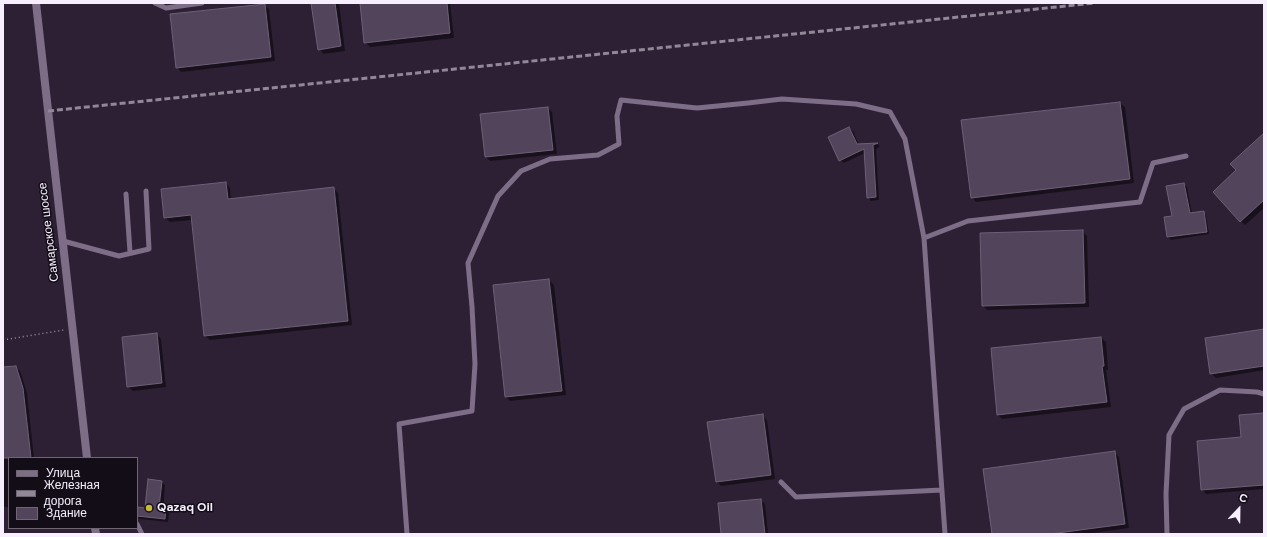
<!DOCTYPE html>
<html>
<head>
<meta charset="utf-8">
<style>
  body { margin:0 }
  #map { position:relative; width:1267px; height:537px; overflow:hidden; background:#2d2035; font-family:"DM Sans",sans-serif }
  canvas { display:block }
  .frame { position:absolute; inset:0; border:4px solid #f7effd; pointer-events:none }
  .legend { position:absolute; left:8px; top:457px; width:130px; height:72px; box-sizing:border-box; background:#120d16; border:1px solid #6e6772; margin:0; padding:5px 7px; list-style:none; font-size:12px; color:#f7effd }
  .legend li { display:flex; align-items:center; gap:8px; height:20px }
  .legend b { width:20px; border:1px solid #6e6772 }
  .north { position:absolute; left:1219px; top:489px; width:40px; height:40px; -webkit-text-stroke:3px #120d16; paint-order:stroke; rotate:22deg; font-size:11px; font-weight:700; line-height:16px; text-align:center; color:#f7effd }
  .north::after { content:''; display:block; margin:auto; width:14px; height:18px; background:#f7effd; clip-path:polygon(50% 0,100% 100%,50% 72%,0 100%) }
</style>
</head>
<body>
<div id="map">
<canvas width="1267" height="537"></canvas>
<div class="frame"></div>
<ul class="legend">
<li><b style="height:5px;background:#7d6d87"></b>Улица</li>
<li><b style="height:5px;background:#928799"></b>Железная дорога</li>
<li><b style="height:11px;background:#52455b"></b>Здание</li>
</ul>
<div class="north">С</div>
</div>
<script>
const c = document.querySelector('canvas').getContext('2d');
c.lineJoin = 'round';
function fill(path, color) { c.fillStyle = color; c.fill(path, 'evenodd'); }
const shape = rows => new Path2D(rows.map(r => 'M' + r).join(''));
function stroke(path, color, width, dash) { c.strokeStyle = color; c.lineWidth = width; c.lineCap = dash ? 'butt' : 'round'; c.setLineDash(dash || []); c.stroke(path); }
function write(font, color, halo, rows, align = 'center') {
  c.font = font + ' "DM Sans",sans-serif'; c.lineWidth = 3; c.setLineDash([]); c.textBaseline = 'middle'; c.strokeStyle = halo; c.fillStyle = color; for (const [text, x, y, turn = 0] of rows) {
    c.save(); c.translate(x, y); c.rotate((+turn || 0) * Math.PI / 180); c.textAlign = isNaN(turn) ? turn : align; if (halo) c.strokeText(text, 0, 0); c.fillText(text, 0, 0); c.restore();
  }
}
const shadow = shape([
  [312,3,339,3,345,51,324,54,319,49],
  [374,3,450,3,454,38,370,47,365,42],
  [264,5,269,9,275,61,181,72,177,67],
  [1120,103,1125,107,1134,183,976,202,972,197],
  [548,108,552,112,557,154,490,161,486,157],
  [849,128,853,131,859,145,877,144,880,146,876,149,879,200,871,201,868,197,865,153,844,163,840,160],
  [1264,134,1264,208,1245,225,1241,221,1238,171],
  [226,183,230,188,231,199,333,188,338,193,352,325,210,340,205,336,192,220,170,222,165,218],
  [1184,184,1187,187,1192,214,1203,212,1206,215,1209,234,1171,240,1168,237,1166,218,1173,217],
  [1083,232,1087,236,1089,307,987,310,983,305],
  [549,280,554,285,566,395,510,401,506,397],
  [1264,330,1264,370,1216,378,1211,373],
  [157,334,161,339,166,387,133,391,128,386],
  [1101,338,1106,342,1108,370,1106,370,1111,407,1002,419,998,415,992,349],
  [16,367,20,371,27,393,34,458,9,458,9,507,5,507,3,505,3,368],
  [1264,414,1264,489,1206,494,1202,489,1242,438],
  [762,415,767,420,775,479,721,486,717,482],
  [1114,452,1119,457,1129,528,1085,534,993,534],
  [162,482,165,485,163,510,166,510,169,513,168,522,139,519,137,516,137,508,146,509],
  [760,500,765,504,768,534,722,534]
]);
const building = shape([
  [311,3,335,3,341,46,318,50,311,3],
  [360,3,447,3,450,33,364,43,360,3],
  [265,4,271,57,176,68,170,14,265,4],
  [1120,102,1130,179,971,198,961,120,1120,102],
  [548,107,553,150,485,157,480,114,548,107],
  [849,127,857,144,878,143,873,145,876,197,867,198,864,149,839,161,828,137,849,127],
  [1264,133,1264,200,1240,222,1213,192,1236,170,1230,164,1264,133],
  [226,182,228,199,334,187,348,321,204,336,191,215,164,218,161,189,226,182],
  [1184,183,1190,213,1204,211,1207,232,1167,237,1164,217,1172,216,1166,186,1184,183],
  [1083,230,1085,303,982,306,980,233,1083,230],
  [549,279,562,391,505,397,493,285,549,279],
  [1264,329,1264,366,1210,374,1205,338,1264,329],
  [157,333,162,383,127,387,122,337,157,333],
  [1101,337,1104,366,1102,366,1107,402,997,415,991,348,1101,337],
  [16,366,23,388,31,458,3,458,3,367,16,366],
  [1264,413,1264,485,1201,490,1197,441,1241,437,1239,415,1264,413],
  [763,414,771,475,716,482,707,422,763,414],
  [1115,451,1125,524,1050,534,992,534,983,469,1115,451],
  [148,479,162,481,159,508,166,509,165,519,137,516,137,507,145,508,148,479],
  [761,499,765,534,721,534,718,503,761,499]
]);
const path = shape([
  [3,340,64,330]
]);
const service = shape([
  [155,3,166,8,202,3],
  [126,194,130,252],
  [63,241,119,256,149,249,146,191],
  [781,482,796,497,942,490],
  [137,524,142,534],
  [407,534,399,424,472,411,475,364,472,307,468,263,498,196,521,171,550,159,598,155,619,144,617,116,621,100,697,108,748,103,782,99,856,104,890,112,905,139,924,238],
  [945,534,924,238,968,221,1140,202,1153,163,1186,156],
  [1167,534,1166,494,1169,435,1184,409,1220,390,1257,392,1264,394]
]);
const tertiary = shape([
  [36,3,87,458],
  [95,528,96,534]
]);
const rail = shape([
  [48,111,1095,3]
]);
const markers = [
  [149,508,4,"#cbba39"]
];
const streetNames = [
  ["Самарское шоссе",49,232,-97]
];
const poiNames = [
  ["Qazaq Oil",157,508]
];
fill(shadow, '#0007');
fill(building, '#52455b');
stroke(building, '#6d5f77', 1);
stroke(path, '#9c92a3', 1.5, [1, 3]);
stroke(service, '#7d6d87', 5);
stroke(tertiary, '#7d6d87', 8);
stroke(rail, '#928799', 3, [6, 3]);
for (const [x, y, r, color] of markers) { const dot = new Path2D(); dot.arc(x, y, r, 0, 2 * Math.PI); c.fillStyle = color; c.fill(dot); stroke(dot, '#120d16', 1.5); }
write('12px', '#f7effd', '#120d16', streetNames);
write('bold 12px', '#f7effd', '#120d16', poiNames, 'left');
</script>
</body>
</html>
